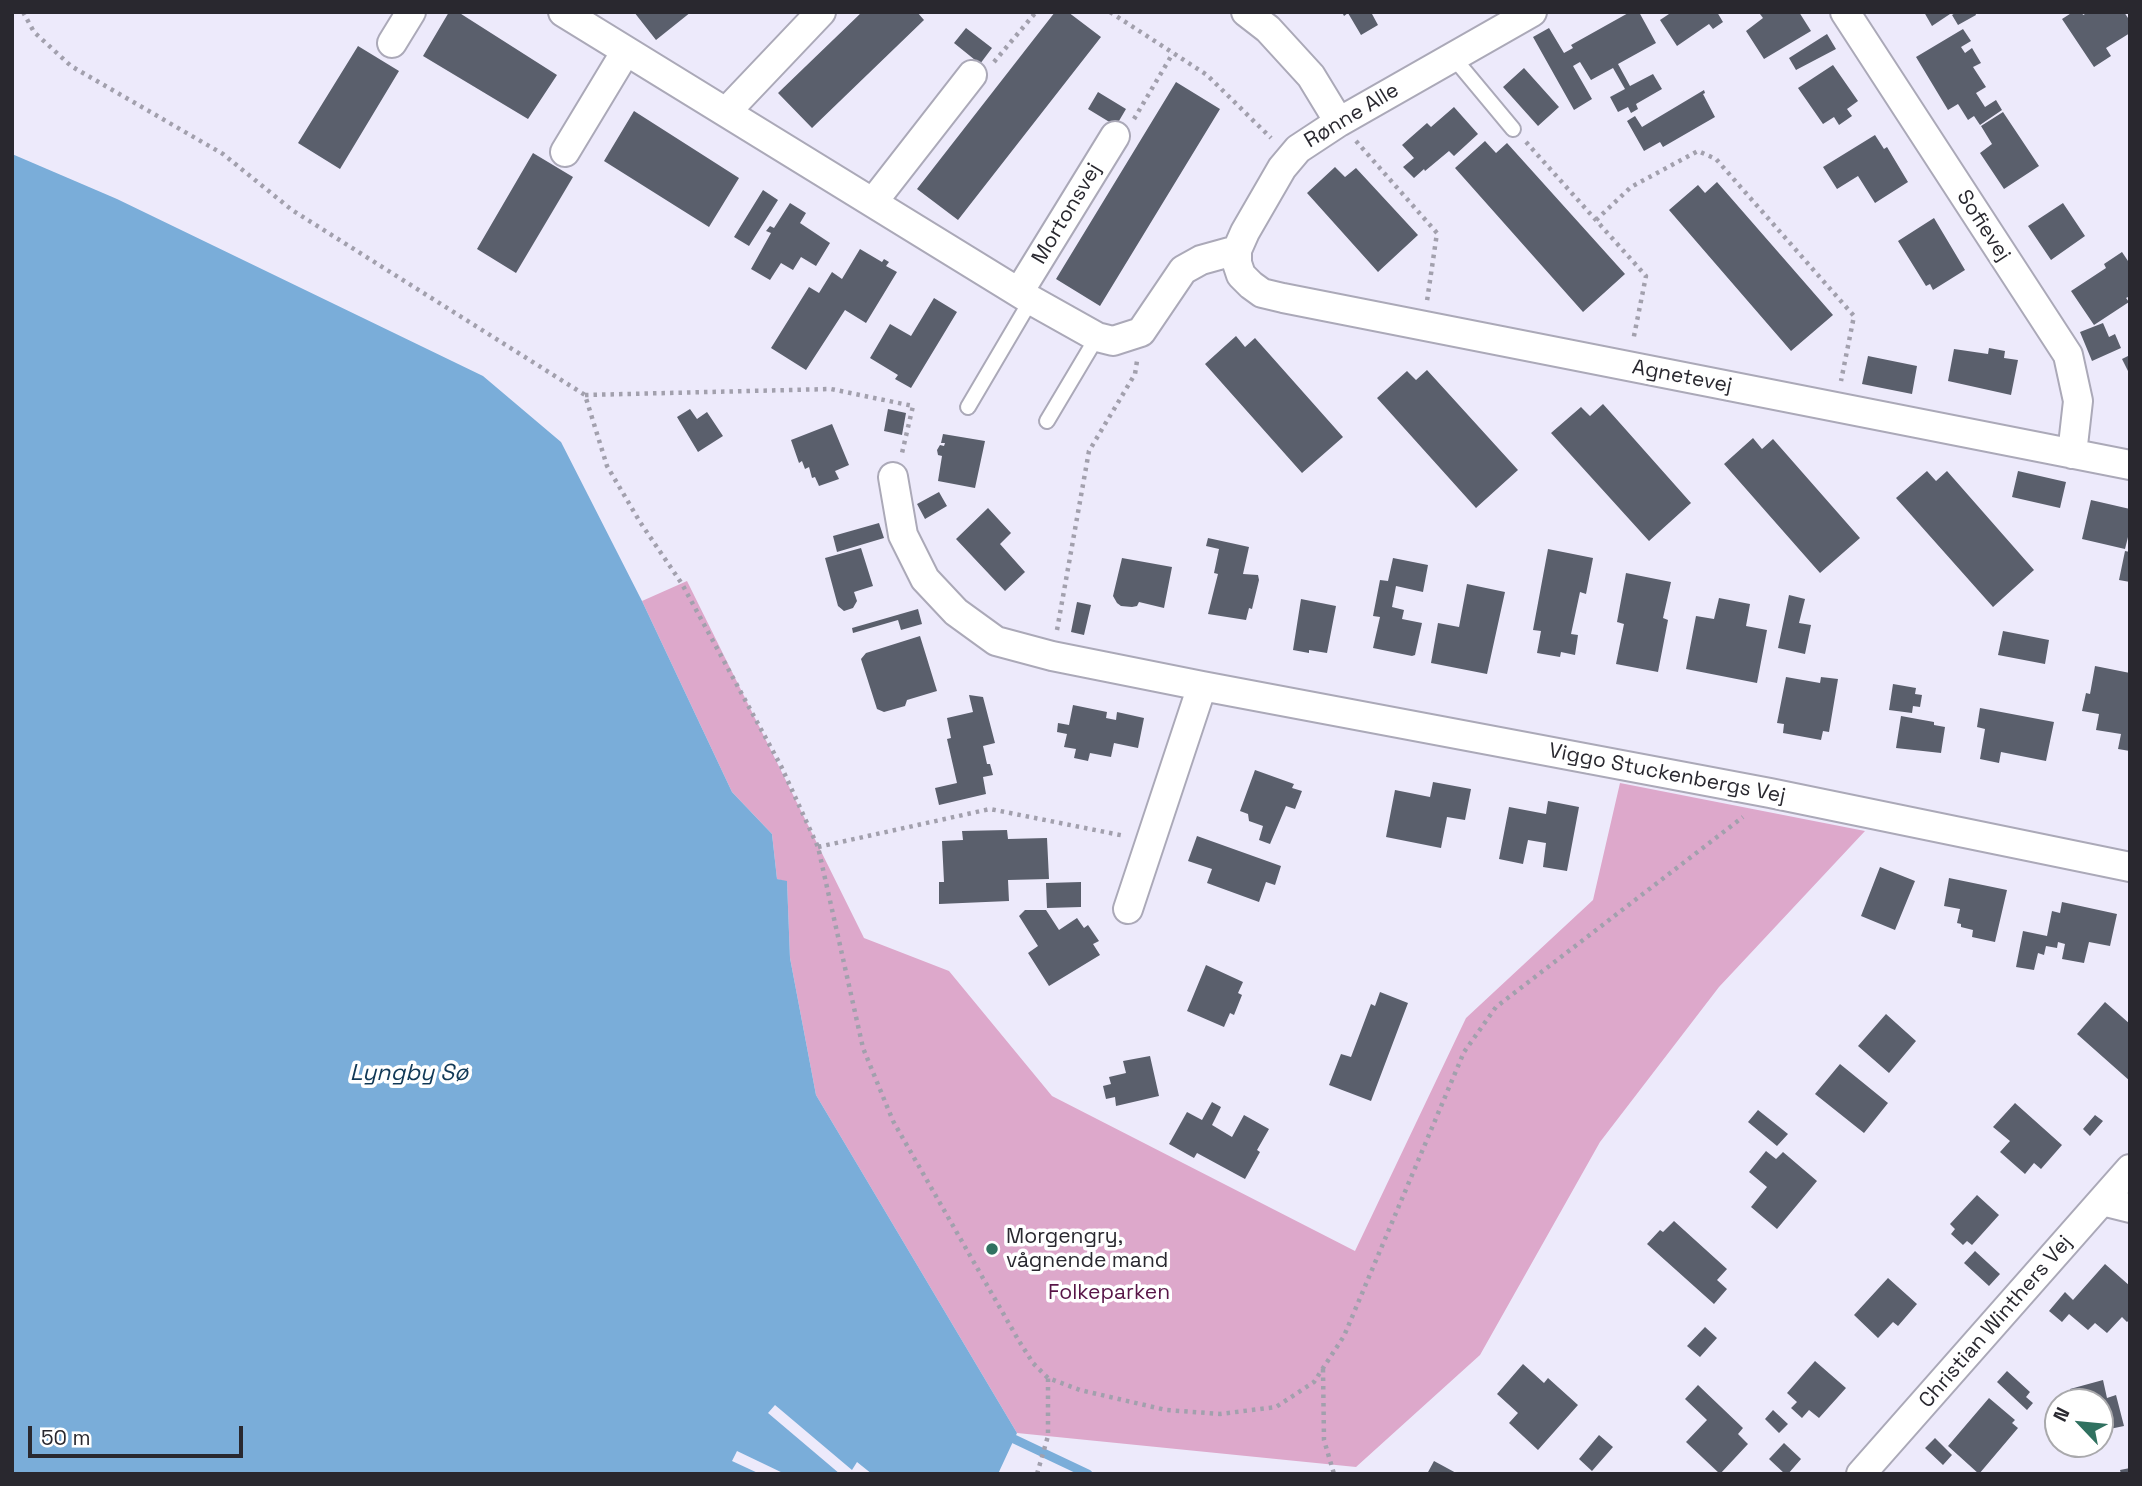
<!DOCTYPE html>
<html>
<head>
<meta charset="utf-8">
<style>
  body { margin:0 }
  #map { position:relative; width:2142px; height:1486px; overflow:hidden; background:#edeafb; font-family:"Space Grotesk",sans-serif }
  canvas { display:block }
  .frame { position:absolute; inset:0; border:14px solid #29282f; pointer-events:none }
  .north { position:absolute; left:2044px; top:1388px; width:70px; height:70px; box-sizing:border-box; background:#fff; border:2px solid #a9a9ac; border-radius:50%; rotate:296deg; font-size:19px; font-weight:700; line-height:28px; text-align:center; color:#29282f }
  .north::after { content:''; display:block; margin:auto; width:24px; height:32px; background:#307160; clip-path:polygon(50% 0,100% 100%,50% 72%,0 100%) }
  .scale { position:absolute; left:28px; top:1426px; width:215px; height:32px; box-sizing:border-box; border:4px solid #29282f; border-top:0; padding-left:9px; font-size:21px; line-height:24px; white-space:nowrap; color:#29282f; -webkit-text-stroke:5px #fff; paint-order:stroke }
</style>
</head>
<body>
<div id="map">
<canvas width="2142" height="1486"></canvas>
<div class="frame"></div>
<div class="north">N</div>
<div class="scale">50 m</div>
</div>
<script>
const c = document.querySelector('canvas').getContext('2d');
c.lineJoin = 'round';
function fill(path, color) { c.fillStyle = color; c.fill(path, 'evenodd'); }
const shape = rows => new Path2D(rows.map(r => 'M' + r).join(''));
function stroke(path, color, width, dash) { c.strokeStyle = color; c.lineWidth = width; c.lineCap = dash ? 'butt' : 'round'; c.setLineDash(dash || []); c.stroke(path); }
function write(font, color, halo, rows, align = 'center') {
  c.font = font + ' "Space Grotesk",sans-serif'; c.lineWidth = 7; c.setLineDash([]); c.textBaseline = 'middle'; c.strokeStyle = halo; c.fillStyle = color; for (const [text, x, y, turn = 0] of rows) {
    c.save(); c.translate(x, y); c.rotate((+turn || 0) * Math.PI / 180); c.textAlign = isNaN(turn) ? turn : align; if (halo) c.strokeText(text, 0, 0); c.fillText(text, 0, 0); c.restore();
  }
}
const green = shape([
  [687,581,864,938,949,971,1052,1096,1355,1251,1466,1018,1593,900,1620,783,1865,831,1719,987,1600,1142,1480,1355,1356,1467,1017,1433,816,1095,790,958,787,882,777,879,772,834,732,792,642,601]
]);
const water = shape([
  [12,154,117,199,483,376,561,442,642,601,732,792,772,834,777,879,787,881,790,958,816,1095,1017,1433,998,1474,12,1474]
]);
const pier = shape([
  [775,1405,852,1470,857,1462,872,1474,840,1474,768,1413],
  [737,1451,785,1474,760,1474,732,1461]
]);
const stream = shape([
  [1014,1439,1088,1474]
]);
const building = shape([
  [449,12,458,12,557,75,528,119,423,56],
  [634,12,691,12,656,40],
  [862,12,917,12,924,20,812,128,778,93],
  [1055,12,1068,12,1101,37,958,220,917,189],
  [1342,12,1376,12,1372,14,1378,25,1361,35,1348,13,1344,16],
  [1630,12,1639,12,1656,43,1618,64,1630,86,1653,74,1662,89,1636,104,1638,109,1631,113,1628,107,1618,112,1610,97,1625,89,1613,68,1591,80,1580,62,1573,66,1592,99,1574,110,1533,37,1549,28,1564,53,1573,48,1571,45],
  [1672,12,1717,12,1723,22,1713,29,1709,24,1677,46,1660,20],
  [1762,12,1799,12,1811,31,1764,59,1746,31,1763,18,1760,14],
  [1924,12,1949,12,1950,14,1932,26],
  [1957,12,1975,12,1976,15,1958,25,1952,15],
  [2073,12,2082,12,2083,15,2089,12,2124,12,2130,21,2130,33,2106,48,2111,56,2094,67,2062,19],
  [966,28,992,48,980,64,954,43],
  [1963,29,1971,41,1961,47,1965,53,1972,48,1981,63,1973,67,1986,87,1976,93,1985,107,1996,100,2002,110,1980,125,1974,116,1968,120,1958,104,1948,110,1916,57],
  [1827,34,1836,49,1796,70,1789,58],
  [358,46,399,71,340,169,298,143],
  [1833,65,1858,101,1847,109,1852,116,1839,125,1834,117,1823,124,1798,88],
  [1524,68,1559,107,1538,126,1503,87],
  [1176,82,1220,109,1100,306,1056,279],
  [1704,90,1705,93,1703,94,1715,117,1663,147,1660,142,1644,151,1627,121,1635,116,1642,127],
  [1098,92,1126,109,1116,126,1088,109],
  [1454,107,1478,134,1454,156,1449,151,1425,171,1424,169,1414,178,1403,167,1414,158,1402,145,1427,123,1431,127],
  [634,111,739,178,709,227,604,161],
  [2003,112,2039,166,2004,189,1980,153,1992,144,1981,126],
  [1875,135,1884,149,1887,147,1908,182,1875,203,1858,176,1837,189,1823,167],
  [1485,141,1496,153,1507,143,1625,274,1583,312,1455,168],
  [533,153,573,177,516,273,477,249],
  [1335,167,1345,177,1356,168,1418,235,1378,272,1307,193],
  [1717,182,1833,315,1791,351,1669,210,1698,185,1705,193],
  [763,190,778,200,749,246,734,237],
  [790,203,806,213,800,223,830,243,816,266,801,257,793,270,781,263,770,280,751,269,771,233,766,231,770,226,774,228],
  [2063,203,2085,236,2051,260,2028,226],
  [1934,218,1965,270,1933,290,1930,284,1926,286,1898,241],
  [860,249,882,262,884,259,889,262,886,266,897,272,866,323,845,310,806,370,771,348,809,287,819,293,832,272,842,279],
  [2122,252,2130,264,2130,296,2126,298,2129,302,2094,325,2071,291,2106,268,2104,264],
  [934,298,957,312,911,388,895,379,898,375,870,358,890,324,911,336],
  [2103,323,2109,337,2115,334,2121,348,2092,361,2080,332],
  [1236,336,1245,347,1255,338,1343,437,1302,473,1205,364],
  [1989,348,2005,351,2004,358,2018,360,2011,395,1948,381,1954,349,1988,354],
  [2130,355,2130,375,2122,359],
  [1868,356,1917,366,1912,394,1862,384],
  [1427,370,1518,470,1476,508,1377,398,1407,371,1416,380],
  [1603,404,1691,503,1649,541,1551,433,1581,407,1590,416],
  [690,409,697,419,707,412,723,436,698,452,677,417],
  [888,409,906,413,902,435,884,431],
  [832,424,849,465,835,471,839,479,819,486,815,477,812,478,809,467,805,469,802,461,799,463,791,440],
  [943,434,985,441,975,488,938,481,942,456,938,455,937,450,940,445,944,446,945,443,941,443],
  [1753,438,1762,449,1773,439,1860,538,1820,573,1724,464],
  [1927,471,1936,481,1947,471,2034,570,1993,607,1896,498],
  [2018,471,2066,482,2060,508,2012,497],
  [939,492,947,506,925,519,917,504],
  [2091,500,2130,509,2130,529,2125,549,2082,539],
  [988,508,1011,533,1000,544,1025,572,1005,591,956,539],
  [879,523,884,538,837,552,833,536],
  [1208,538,1249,547,1243,574,1258,575,1259,580,1252,609,1249,608,1246,620,1208,614,1218,574,1214,573,1219,549,1206,546],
  [861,548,873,586,854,592,857,601,853,608,844,611,838,606,825,558],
  [1548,549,1593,558,1586,594,1580,592,1571,634,1578,635,1575,655,1561,652,1560,657,1537,653,1541,631,1533,630],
  [2125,551,2130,552,2130,582,2119,580],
  [1122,558,1172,567,1164,608,1139,602,1137,606,1132,607,1121,606,1117,603,1113,596],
  [1393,558,1428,565,1423,592,1396,586,1392,607,1404,610,1402,619,1422,623,1415,655,1412,656,1373,648,1380,617,1373,616,1380,580,1388,581],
  [1626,573,1671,582,1663,618,1668,620,1658,672,1616,664,1624,624,1617,622],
  [1467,584,1505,592,1487,674,1431,663,1438,623,1459,627],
  [1789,595,1805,599,1799,623,1811,625,1805,654,1778,648],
  [1719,598,1750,604,1746,626,1767,630,1757,683,1686,669,1696,616,1714,619],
  [1301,599,1336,606,1327,653,1309,650,1309,653,1293,650],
  [1077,602,1091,605,1084,635,1071,632],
  [918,609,922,624,901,630,898,620,853,633,852,628],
  [2003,631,2049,640,2045,664,1998,655],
  [920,636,937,691,907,700,905,706,884,712,877,709,861,659,866,653],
  [2095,666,2130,673,2130,751,2118,749,2121,734,2096,730,2099,714,2082,711,2086,693,2090,694],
  [1786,677,1820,683,1821,677,1838,679,1829,732,1823,731,1821,740,1783,733,1784,724,1777,723],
  [1893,684,1916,688,1915,694,1922,695,1920,707,1913,706,1912,713,1889,710],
  [969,695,983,697,995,743,983,746,987,764,990,764,993,775,983,777,986,794,939,805,935,788,957,783,947,739,951,738,947,718,973,712],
  [1073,705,1107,712,1106,718,1116,720,1117,712,1144,718,1138,748,1114,743,1111,757,1090,753,1088,761,1074,758,1076,749,1064,747,1067,734,1057,732,1058,723,1069,725],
  [1980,708,2054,722,2046,761,2001,752,1999,763,1980,759,1985,729,1977,727],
  [1901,716,1934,722,1934,725,1945,727,1941,753,1896,748],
  [1255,770,1294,784,1292,788,1302,791,1295,809,1286,806,1270,844,1259,840,1263,826,1249,821,1248,814,1240,811],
  [1433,782,1471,789,1465,820,1447,817,1441,848,1386,837,1395,790,1430,797],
  [1548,801,1579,807,1567,871,1543,867,1546,843,1528,840,1523,864,1499,859,1509,807,1546,814],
  [1007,830,1008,839,1047,838,1049,879,1008,880,1009,901,939,904,939,882,944,882,942,841,963,840,962,831],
  [1197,836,1281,866,1275,885,1266,882,1259,902,1207,883,1212,869,1188,861],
  [1880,867,1915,881,1895,930,1861,916],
  [1949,878,2007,890,1995,942,1972,937,1973,930,1961,927,1961,924,1957,923,1960,909,1944,906],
  [1081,882,1081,907,1047,908,1046,883],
  [2062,902,2117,914,2110,946,2089,942,2084,963,2062,959,2065,944,2058,942,2057,948,2046,946,2044,955,2038,953,2034,970,2016,967,2023,931,2047,936,2052,911,2060,913],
  [1025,910,1046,910,1059,930,1077,918,1084,928,1088,925,1099,941,1093,944,1100,955,1049,986,1028,953,1038,946,1019,916],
  [1206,965,1243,982,1238,993,1242,995,1234,1015,1230,1013,1224,1027,1187,1011],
  [1380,992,1408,1003,1371,1101,1329,1085,1341,1054,1351,1057,1371,1004,1375,1006],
  [2105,1002,2130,1024,2130,1081,2077,1034],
  [1886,1014,1916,1041,1889,1073,1858,1046],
  [1150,1056,1159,1096,1116,1106,1115,1097,1106,1099,1103,1086,1111,1084,1109,1077,1126,1073,1123,1061],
  [1840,1064,1888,1103,1864,1133,1815,1094],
  [1212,1102,1221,1107,1212,1125,1232,1137,1244,1115,1269,1129,1257,1150,1260,1152,1245,1179,1197,1153,1194,1158,1169,1144,1187,1112,1202,1120],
  [2015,1103,2062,1145,2041,1169,2034,1163,2025,1174,2000,1152,2010,1141,1993,1127],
  [1758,1110,1788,1134,1777,1146,1748,1122],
  [2095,1115,2103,1121,2090,1136,2083,1129],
  [1766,1151,1776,1159,1783,1152,1817,1181,1777,1229,1751,1207,1767,1187,1749,1172],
  [1977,1195,1999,1215,1972,1245,1967,1241,1963,1245,1951,1234,1955,1229,1950,1224],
  [1674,1221,1727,1269,1717,1280,1727,1289,1714,1304,1647,1244,1660,1230,1663,1232],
  [1975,1251,2000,1274,1989,1286,1964,1263],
  [2105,1264,2130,1286,2130,1319,2127,1322,2122,1317,2107,1333,2095,1323,2088,1330,2069,1314,2062,1322,2049,1311,2065,1292,2073,1300],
  [1888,1278,1917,1304,1898,1326,1893,1322,1878,1338,1854,1315],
  [1705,1327,1717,1338,1700,1357,1687,1346],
  [1815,1361,1846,1388,1819,1418,1809,1410,1802,1418,1791,1408,1797,1402,1787,1393],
  [1523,1364,1544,1383,1548,1378,1578,1405,1538,1450,1509,1423,1518,1413,1497,1394],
  [2007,1371,2030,1392,2026,1397,2033,1403,2027,1410,1997,1382],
  [2103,1380,2107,1398,2116,1395,2124,1426,2100,1431,2100,1402,2074,1402,2070,1389],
  [1698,1385,1743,1428,1738,1434,1748,1444,1720,1474,1686,1442,1707,1420,1685,1399],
  [1989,1398,2015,1420,2012,1423,2018,1428,1979,1474,1948,1446],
  [1773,1410,1788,1424,1779,1433,1765,1419],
  [1599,1435,1613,1447,1592,1471,1579,1459],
  [1935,1438,1952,1455,1943,1465,1925,1448],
  [1784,1443,1801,1459,1788,1474,1785,1474,1769,1459],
  [1434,1461,1458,1474,1427,1474],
  [2130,1468,2130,1474,2121,1474,2120,1470]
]);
const path = shape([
  [23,12,34,32,71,66,223,154,292,210,585,395,607,466,640,522,682,584,781,766,818,847,863,1048,893,1121,1019,1341,1033,1363,1048,1378,1080,1390,1166,1410,1220,1414,1276,1407,1314,1382,1344,1336,1464,1052,1496,1007,1743,817],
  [1110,12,1207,75,1271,138],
  [994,62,1036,12],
  [1134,119,1173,53],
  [1356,141,1437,233,1427,301],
  [1526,142,1646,276,1633,341],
  [1596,220,1631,187,1698,151,1716,159,1854,316,1841,381],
  [585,395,831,389,913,406,902,453],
  [1057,630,1089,451,1135,374,1137,361],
  [818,847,990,809,1125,836],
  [1323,1369,1324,1440,1334,1474],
  [1037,1474,1048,1436,1048,1378]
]);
const service = shape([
  [1453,57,1513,129],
  [968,407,1031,300],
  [1047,421,1097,337]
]);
const minor = shape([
  [563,12,1031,300,1097,337,1113,341,1141,332,1183,270,1201,260,1237,250],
  [1246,12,1268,29,1311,76,1339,122],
  [1532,12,1339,122,1298,149,1282,168,1245,232,1237,250,1237,263,1241,275,1251,285,1262,293,1283,298,2130,465],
  [1845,12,2068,355,2078,401,2072,454],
  [392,43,411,12],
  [726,112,821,12],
  [565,152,626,51],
  [873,202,972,75],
  [1019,292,1115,136],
  [893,477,903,535,925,579,956,612,996,641,1052,656,1202,686,1770,793,2130,867],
  [1128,909,1202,686],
  [2102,1201,2130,1208],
  [1861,1474,2130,1169]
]);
const markers = [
  [992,1249,7,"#307160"]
];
const streetNames = [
  ["Rønne Alle",1352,116,-31],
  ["Mortonsvej",1067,214,-59],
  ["Sofievej",1983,226,57],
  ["Agnetevej",1682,377,11],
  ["Viggo Stuckenbergs Vej",1667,774,11],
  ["Christian Winthers Vej",1996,1322,-49]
];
const poiNames = [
  ["Morgengry,",1006,1237],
  ["vågnende mand",1006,1261]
];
const parkNames = [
  ["Folkeparken",1109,1293]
];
const waterNames = [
  ["Lyngby Sø",409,1074]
];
fill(green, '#dda8cb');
fill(water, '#7aadd9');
fill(pier, '#edeafb');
stroke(stream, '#7aadd9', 9);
fill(building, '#5a5f6c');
stroke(service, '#aba9b8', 18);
stroke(minor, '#aba9b8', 32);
stroke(path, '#a2a0ad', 4.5, [3.5, 5]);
stroke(service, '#fff', 14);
stroke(minor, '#fff', 28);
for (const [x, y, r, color] of markers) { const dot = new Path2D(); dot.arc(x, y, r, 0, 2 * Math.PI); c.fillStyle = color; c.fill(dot); stroke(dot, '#fff', 2.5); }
write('21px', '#29282f', '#fff', streetNames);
write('21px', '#29282f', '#fff', poiNames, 'left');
write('21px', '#581547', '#fff', parkNames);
write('italic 23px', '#113957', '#fff', waterNames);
</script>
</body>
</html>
